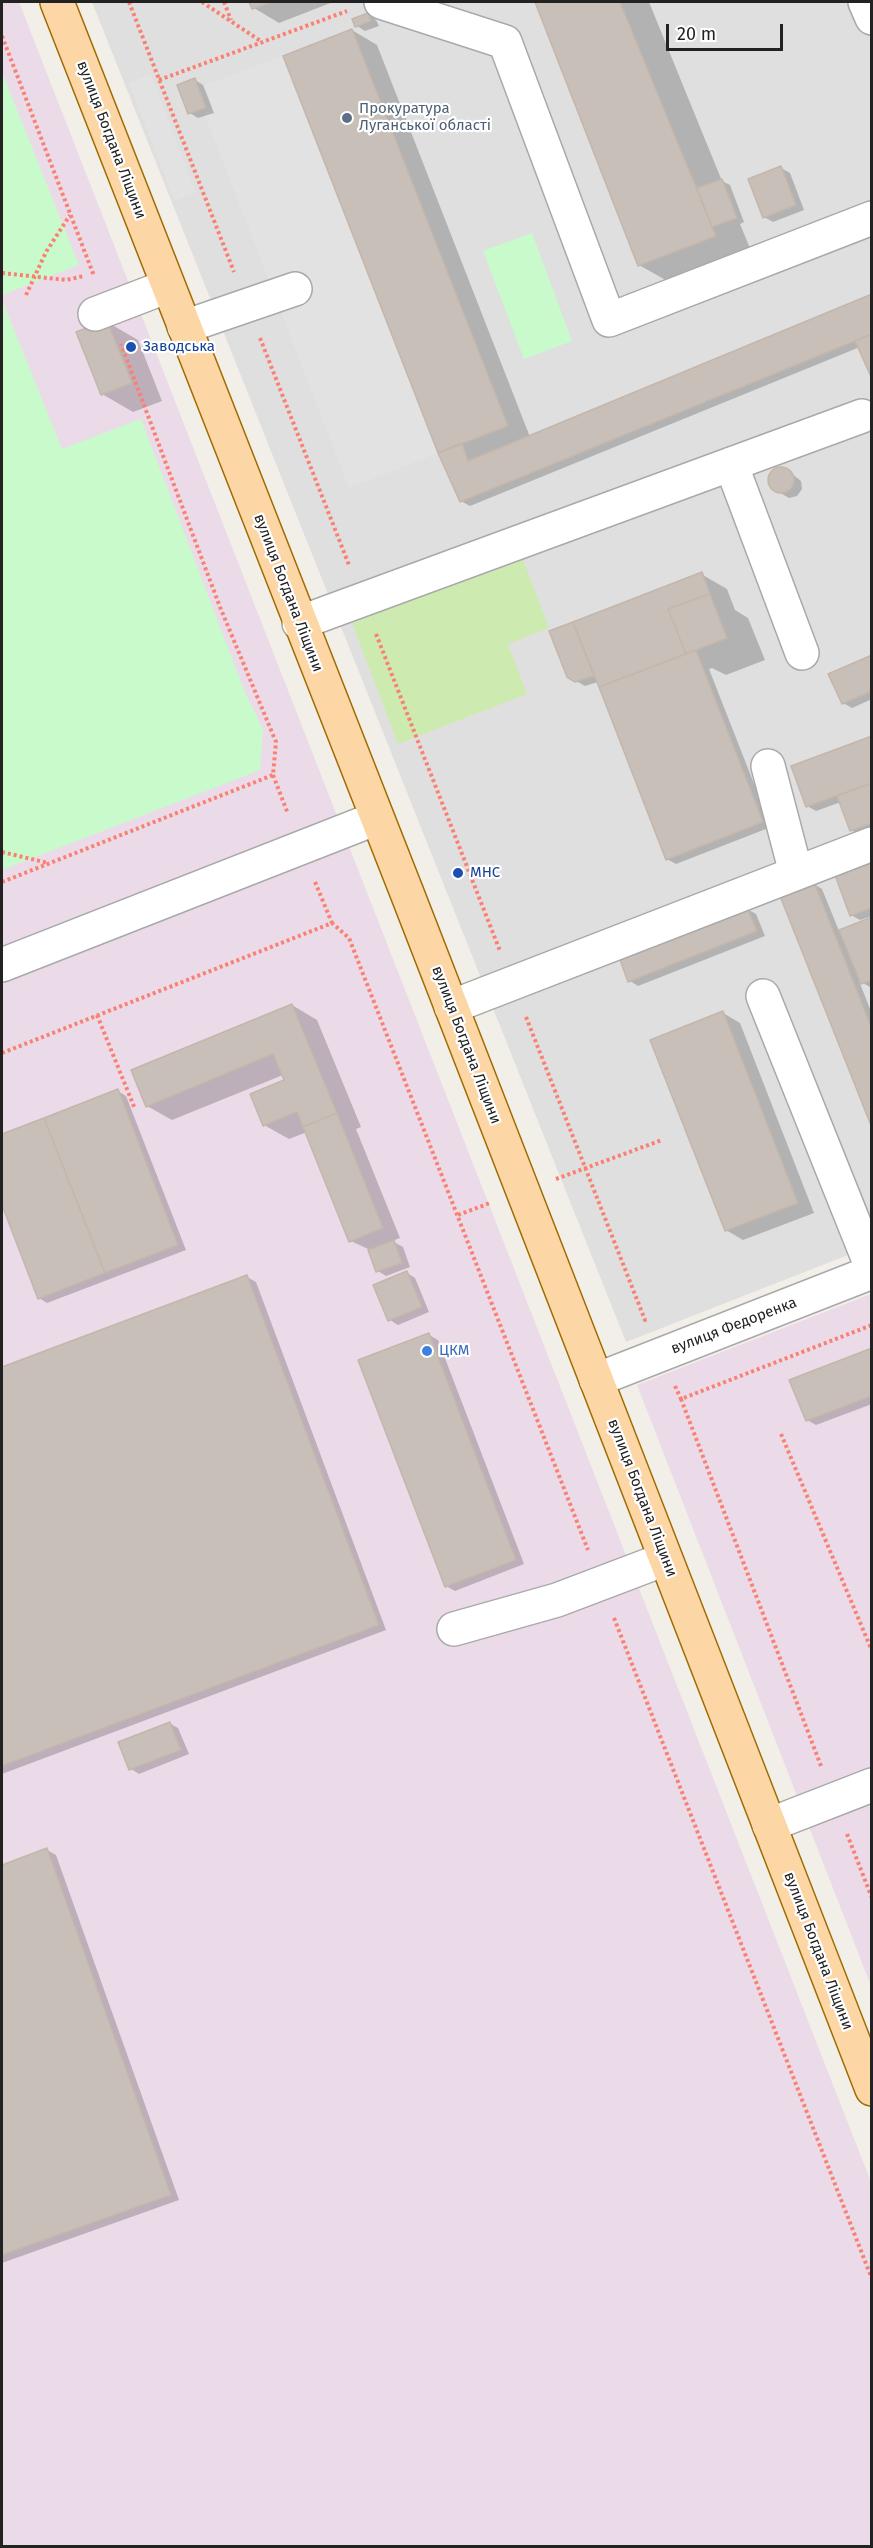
<!DOCTYPE html>
<html>
<head>
<meta charset="utf-8">
<style>
  body { margin:0 }
  #map { position:relative; width:873px; height:2548px; overflow:hidden; background:#f2efe9; font-family:"Fira Sans",sans-serif }
  canvas { display:block }
  .frame { position:absolute; inset:0; border:3px solid #222; pointer-events:none }
  .scale { position:absolute; left:666px; top:24px; width:117px; height:27px; box-sizing:border-box; border:3px solid #222; border-top:0; padding-left:8px; font-size:18px; line-height:21px; white-space:nowrap; color:#222; -webkit-text-stroke:4px #fff; paint-order:stroke }
</style>
</head>
<body>
<div id="map">
<canvas width="873" height="2548"></canvas>
<div class="frame"></div>
<div class="scale">20 m</div>
</div>
<script>
const c = document.querySelector('canvas').getContext('2d');
c.lineJoin = 'round';
function fill(path, color) { c.fillStyle = color; c.fill(path, 'evenodd'); }
const shape = rows => new Path2D(rows.map(r => 'M' + r).join(''));
function stroke(path, color, width, dash) { c.strokeStyle = color; c.lineWidth = width; c.lineCap = dash ? 'butt' : 'round'; c.setLineDash(dash || []); c.stroke(path); }
function write(font, color, halo, rows, align = 'center') {
  c.font = font + ' "Fira Sans",sans-serif'; c.lineWidth = 4.5; c.setLineDash([]); c.textBaseline = 'middle'; c.strokeStyle = halo; c.fillStyle = color; for (const [text, x, y, turn = 0] of rows) {
    c.save(); c.translate(x, y); c.rotate((+turn || 0) * Math.PI / 180); c.textAlign = isNaN(turn) ? turn : align; if (halo) c.strokeText(text, 0, 0); c.fillText(text, 0, 0); c.restore();
  }
}
const residential = shape([
  [92,2,871,2,871,1246,626,1342]
]);
const industrial = shape([
  [2,2,19,2,871,2182,872,2546,2,2546],
  [871,1294,871,1986,637,1385]
]);
const grass = shape([
  [522,557,549,628,508,644,527,694,398,744,352,623]
]);
const park = shape([
  [2,72,79,265,2,295],
  [532,233,572,341,524,359,483,251],
  [2,300,62,449,141,419,244,690,263,729,260,770,2,870]
]);
const parking = shape([
  [283,56,438,453,349,488,204,113,213,109,205,85],
  [151,74,196,193,174,201,129,83]
]);
const shadow = shape([
  [251,2,333,2,279,23,254,8],
  [537,2,649,2,722,181,730,185,744,222,740,224,754,258,678,287,639,265],
  [368,15,376,20,379,26,365,31,357,26],
  [352,30,377,45,530,437,872,295,872,375,860,347,470,506,461,501],
  [195,80,203,85,214,113,198,118,190,113],
  [781,168,790,173,804,210,773,222,764,217],
  [107,322,138,340,162,401,133,412,102,394],
  [778,469,786,469,801,481,802,489,797,496,789,498,772,488,769,481,771,473],
  [701,574,727,589,735,610,748,618,765,660,726,675,712,668,709,669,771,827,676,864,667,859,598,682,585,686,576,681,551,632],
  [872,656,872,699,852,708,843,703],
  [872,738,872,830,860,835,851,830,841,802,816,811,807,806],
  [872,863,872,916,860,920,851,915],
  [814,884,822,889,839,931,872,919,872,988,859,981,872,1014,872,1124],
  [747,909,756,914,765,936,638,986,630,981],
  [292,1005,317,1020,361,1127,356,1129,400,1238,392,1241,403,1247,410,1267,386,1276,378,1271,370,1250,351,1241,307,1132,289,1139,264,1125,286,1080,283,1075,172,1120,147,1106],
  [723,1013,740,1023,814,1213,743,1240,726,1230],
  [118,1091,126,1096,186,1250,47,1303,39,1298,2,1201,2,1135],
  [407,1273,415,1278,429,1312,398,1325,390,1320],
  [247,1277,256,1282,386,1630,2,1774,2,1369],
  [429,1335,438,1340,524,1564,455,1591,446,1586],
  [872,1349,872,1404,816,1425,807,1420],
  [169,1723,178,1728,189,1754,139,1774,131,1769],
  [47,1850,56,1855,179,2200,2,2263,2,1866]
]);
const building = shape([
  [249,2,273,2,252,9,249,2],
  [535,2,620,2,716,236,638,266,535,2],
  [368,13,371,21,355,27,352,19,368,13],
  [352,29,508,426,438,453,283,56,352,29],
  [195,78,206,108,188,114,177,85,195,78],
  [781,166,796,205,763,218,748,179,781,166],
  [722,179,737,218,712,227,697,188,722,179],
  [872,294,872,334,460,502,438,453,462,443,468,461,872,294],
  [107,320,132,383,101,395,76,332,107,320],
  [872,334,872,379,855,341,872,334],
  '768 480a13 13 0 1 1 26 0a13 13 0 1 1-26 0Z',
  [702,572,710,594,668,609,686,654,599,687,573,622,702,572],
  [710,594,727,638,686,654,668,609,710,594],
  [573,622,594,676,575,682,567,677,549,631,573,622],
  [696,650,763,822,666,860,599,687,696,650],
  [872,655,872,691,842,704,828,674,872,655],
  [872,736,872,783,806,807,791,766,872,736],
  [872,783,872,823,850,831,837,796,872,783],
  [872,862,872,908,850,916,835,875,872,862],
  [814,882,872,1029,872,1128,780,896,814,882],
  [747,907,757,931,628,982,619,957,747,907],
  [872,917,872,980,861,984,839,930,872,917],
  [292,1004,337,1113,303,1127,297,1112,263,1126,250,1094,284,1080,273,1054,146,1107,131,1070,292,1004],
  [723,1011,798,1203,725,1231,650,1040,723,1011],
  [118,1089,178,1245,105,1273,44,1118,118,1089],
  [337,1113,383,1228,349,1242,303,1127,337,1113],
  [44,1118,105,1273,38,1299,2,1205,2,1134,44,1118],
  [394,1240,402,1263,376,1272,368,1250,394,1240],
  [407,1271,422,1307,388,1321,373,1285,407,1271],
  [247,1275,379,1625,2,1766,2,1367,247,1275],
  [429,1333,516,1560,445,1587,358,1360,429,1333],
  [872,1348,872,1396,806,1421,789,1380,872,1348],
  [170,1722,181,1750,129,1770,118,1742,170,1722],
  [47,1848,171,2195,2,2255,2,1865,47,1848]
]);
const path = shape([
  [129,2,234,272],
  [202,2,262,42],
  [224,2,231,20],
  [2,36,94,276],
  [159,80,347,11],
  [2,273,66,280,84,276],
  [26,295,46,252,70,215],
  [260,338,349,565],
  [376,634,500,951],
  [273,775,288,814],
  [2,852,48,863],
  [2,882,273,775,276,742,220,607,121,344],
  [315,882,332,923],
  [97,1015,135,1109],
  [526,1017,645,1320,647,1319],
  [2,1053,332,923,349,938,588,1550],
  [556,1179,662,1140],
  [458,1215,490,1203],
  [675,1386,681,1399],
  [781,1434,872,1651],
  [614,1618,872,2279],
  [821,1766,681,1399,872,1325],
  [847,1834,872,1898]
]);
const minor = shape([
  [381,2,505,42,609,320,872,218],
  [865,2,872,18],
  [95,314,168,286],
  [184,327,295,289],
  [731,464,802,653],
  [299,623,862,416],
  [768,766,796,873],
  [2,965,377,818],
  [763,996,872,1268],
  [451,1007,872,844],
  [596,1380,872,1272],
  [454,1629,557,1600,665,1559],
  [769,1825,872,1785]
]);
const major = shape([
  [57,2,407,893,872,2089]
]);
const markers = [
  [347,118,6,"#5c6f8a"],
  [131,347,6,"#1a4fb4"],
  [458,873,6,"#1a4fb4"],
  [427,1351,6,"#3f7fe0"]
];
const serviceNames = [
  ["Прокуратура",359,109],
  ["Луганської області",359,126]
];
const streetNames = [
  ["вулиця Богдана Ліщини",111,140,69],
  ["вулиця Богдана Ліщини",288,593,69],
  ["вулиця Богдана Ліщини",466,1045,69],
  ["вулиця Федоренка",734,1326,-21],
  ["вулиця Богдана Ліщини",642,1498,69],
  ["вулиця Богдана Ліщини",818,1951,69]
];
const transitNames = [
  ["Заводська",143,347],
  ["МНС",470,873]
];
const shopNames = [
  ["ЦКМ",439,1351]
];
fill(residential, '#e0dfdf');
fill(industrial, '#ebdbe8');
fill(grass, '#cdebb0');
fill(park, '#c8facc');
fill(parking, '#e2e2e2');
fill(shadow, '#0003');
fill(building, '#c7bfb8');
stroke(building, '#c4b6ab', 1.5);
stroke(minor, '#a9a9a9', 36);
stroke(major, '#a06b00', 36);
stroke(path, '#fa8072', 4, [3, 3]);
stroke(minor, '#fff', 33);
stroke(major, '#fcd6a4', 33);
for (const [x, y, r, color] of markers) { const dot = new Path2D(); dot.arc(x, y, r, 0, 2 * Math.PI); c.fillStyle = color; c.fill(dot); stroke(dot, '#fff', 2); }
write('15px', '#4e5e75', '#fff', serviceNames, 'left');
write('15px', '#222', '#fff', streetNames);
write('15px', '#164399', '#fff', transitNames, 'left');
write('15px', '#366cbe', '#fff', shopNames, 'left');
</script>
</body>
</html>
